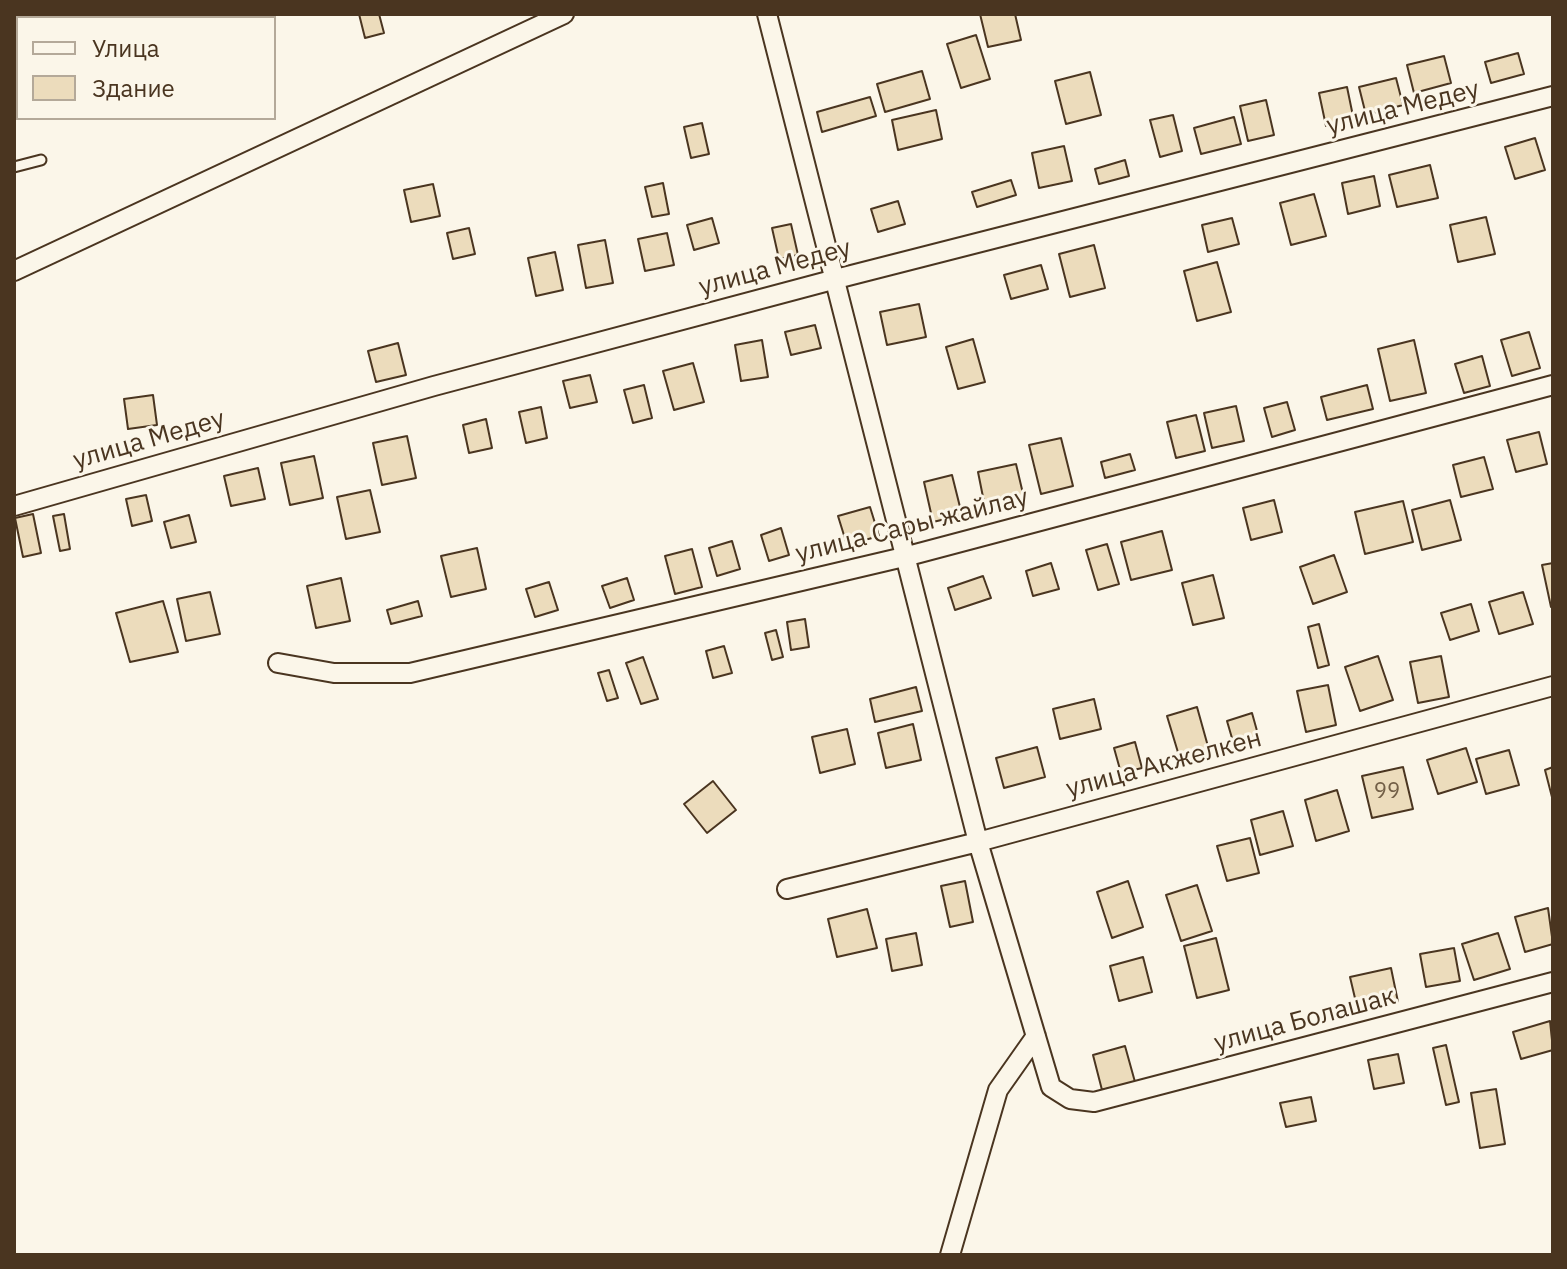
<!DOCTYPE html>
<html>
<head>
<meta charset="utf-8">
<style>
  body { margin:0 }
  #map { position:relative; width:1567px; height:1269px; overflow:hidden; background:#fbf6e9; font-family:"IBM Plex Sans",sans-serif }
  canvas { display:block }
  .frame { position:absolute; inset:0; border:16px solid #4a3520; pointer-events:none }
  .legend { position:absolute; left:16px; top:16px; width:260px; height:104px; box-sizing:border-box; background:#fbf6e9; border:2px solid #b4a999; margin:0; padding:10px 14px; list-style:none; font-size:24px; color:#4a3520 }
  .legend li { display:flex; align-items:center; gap:16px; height:40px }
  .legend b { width:40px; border:2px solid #b4a999 }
</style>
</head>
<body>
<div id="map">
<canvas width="1567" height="1269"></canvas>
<div class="frame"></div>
<ul class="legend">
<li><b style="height:10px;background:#fbf6e9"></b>Улица</li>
<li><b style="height:22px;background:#ecdcbc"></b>Здание</li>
</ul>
</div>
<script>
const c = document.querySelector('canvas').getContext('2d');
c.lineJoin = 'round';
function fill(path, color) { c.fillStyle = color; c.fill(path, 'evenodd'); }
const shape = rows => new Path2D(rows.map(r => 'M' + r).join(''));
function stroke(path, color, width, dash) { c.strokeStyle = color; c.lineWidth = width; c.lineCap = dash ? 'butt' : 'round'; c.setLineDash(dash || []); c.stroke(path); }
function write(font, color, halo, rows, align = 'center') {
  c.font = font + ' "IBM Plex Sans",sans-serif'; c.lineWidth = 6; c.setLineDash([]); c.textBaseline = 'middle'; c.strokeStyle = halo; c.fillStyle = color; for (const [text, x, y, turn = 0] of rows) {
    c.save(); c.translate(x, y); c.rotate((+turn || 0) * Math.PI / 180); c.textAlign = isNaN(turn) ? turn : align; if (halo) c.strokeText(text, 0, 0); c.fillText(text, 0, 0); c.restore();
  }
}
const building = shape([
  [359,14,379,14,384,33,365,38,359,14],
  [980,14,1015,14,1021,40,988,47,980,14],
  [976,35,990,79,961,88,947,44,976,35],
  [1518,53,1524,74,1491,83,1485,62,1518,53],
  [1444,56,1451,83,1414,93,1407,65,1444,56],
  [18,60,18,97,14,98,14,61,18,60],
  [922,71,930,99,885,112,877,84,922,71],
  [1090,72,1101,115,1066,124,1055,81,1090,72],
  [1396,78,1403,105,1366,115,1359,87,1396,78],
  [1347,87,1354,121,1326,126,1319,93,1347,87],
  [870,97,876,116,822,132,817,112,870,97],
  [1266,100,1274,135,1248,141,1240,106,1266,100],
  [936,110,942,139,898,150,892,120,936,110],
  [1173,115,1182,151,1160,157,1150,120,1173,115],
  [1234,117,1241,144,1201,154,1194,128,1234,117],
  [702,123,709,154,691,158,684,127,702,123],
  [1535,138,1545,170,1515,179,1505,147,1535,138],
  [1064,146,1072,181,1039,188,1032,153,1064,146],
  [1125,160,1129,176,1099,184,1095,169,1125,160],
  [1430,165,1438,198,1397,207,1389,175,1430,165],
  [1374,176,1380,206,1348,214,1342,183,1374,176],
  [1011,180,1016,195,977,207,972,192,1011,180],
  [663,183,669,214,652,217,645,187,663,183],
  [433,184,440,216,411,222,404,190,433,184],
  [1314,194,1326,236,1291,245,1280,203,1314,194],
  [898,201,905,224,878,232,871,209,898,201],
  [1486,217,1495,254,1458,262,1450,225,1486,217],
  [712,218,719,243,694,250,687,225,712,218],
  [1232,218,1239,244,1208,252,1202,225,1232,218],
  [791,224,798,255,779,259,772,228,791,224],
  [469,228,475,254,453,259,447,233,469,228],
  [667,233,674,265,645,271,638,239,667,233],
  [605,240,613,283,586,288,578,245,605,240],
  [1094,245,1105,288,1070,297,1059,254,1094,245],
  [555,252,563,290,536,296,528,258,555,252],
  [1217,262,1231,312,1197,321,1184,271,1217,262],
  [1041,265,1048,289,1011,299,1004,275,1041,265],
  [919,304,926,337,887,345,880,312,919,304],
  [815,325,821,348,791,355,785,332,815,325],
  [1529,332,1540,368,1512,376,1501,340,1529,332],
  [973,339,985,382,958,389,946,347,973,339],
  [762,340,768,377,741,381,735,345,762,340],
  [1414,340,1426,393,1390,401,1378,349,1414,340],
  [398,343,406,375,376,382,368,351,398,343],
  [1482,356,1490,386,1464,393,1455,364,1482,356],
  [693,363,704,402,674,410,663,371,693,363],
  [590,375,597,402,570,408,563,381,590,375],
  [644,385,652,418,633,423,624,390,644,385],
  [1367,385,1373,409,1327,420,1321,397,1367,385],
  [153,395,157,425,128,429,124,399,153,395],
  [1287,402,1295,430,1272,437,1264,408,1287,402],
  [1236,406,1244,441,1212,448,1204,413,1236,406],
  [541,407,547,438,526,443,519,412,541,407],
  [1196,415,1205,451,1176,458,1167,422,1196,415],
  [486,419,492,448,469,453,463,425,486,419],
  [1539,432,1547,464,1516,472,1507,440,1539,432],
  [407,436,416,478,382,485,373,443,407,436],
  [1061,438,1073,486,1041,494,1029,445,1061,438],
  [1130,454,1135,470,1105,478,1101,462,1130,454],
  [314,456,323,498,290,505,281,463,314,456],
  [1484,457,1493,489,1461,497,1453,465,1484,457],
  [1016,464,1024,498,985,507,978,472,1016,464],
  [258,468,265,499,231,506,224,476,258,468],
  [952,475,962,515,933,522,924,482,952,475],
  [370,490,380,532,346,539,337,497,370,490],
  [146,495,152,521,132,526,126,499,146,495],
  [1274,500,1282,532,1251,540,1243,508,1274,500],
  [1450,500,1461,540,1422,550,1412,510,1450,500],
  [1403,501,1413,542,1365,554,1355,512,1403,501],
  [870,507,879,536,847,545,838,516,870,507],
  [33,514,41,553,23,557,15,518,33,514],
  [64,514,70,549,60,551,53,516,64,514],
  [189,515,196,542,171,548,164,522,189,515],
  [781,528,789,555,769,561,761,535,781,528],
  [1162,531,1172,570,1131,580,1121,542,1162,531],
  [732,541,740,569,717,576,709,548,732,541],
  [1107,544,1119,584,1098,590,1086,550,1107,544],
  [477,548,486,589,451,597,441,556,477,548],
  [692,549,702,587,675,594,665,556,692,549],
  [1334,555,1347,592,1313,604,1300,567,1334,555],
  [1051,563,1059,589,1033,596,1026,571,1051,563],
  [1553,563,1553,607,1551,607,1542,565,1553,563],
  [1213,575,1224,618,1193,625,1182,583,1213,575],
  [983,576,991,598,955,610,948,588,983,576],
  [341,578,350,621,316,628,307,586,341,578],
  [627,578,634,600,610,608,602,586,627,578],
  [549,582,558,610,535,617,526,589,549,582],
  [210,592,220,634,186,641,177,599,210,592],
  [1523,592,1533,624,1499,634,1489,602,1523,592],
  [163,601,178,652,130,662,116,613,163,601],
  [418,601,422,616,391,624,387,610,418,601],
  [1471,604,1479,631,1450,640,1441,613,1471,604],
  [805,619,809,647,791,650,787,622,805,619],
  [1319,624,1329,665,1318,668,1308,627,1319,624],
  [776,630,783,657,772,660,765,633,776,630],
  [724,646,732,673,713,678,706,651,724,646],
  [1378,656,1393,700,1360,711,1345,667,1378,656],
  [1441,656,1449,697,1418,703,1410,662,1441,656],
  [643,657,658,699,641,704,626,663,643,657],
  [609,670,618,698,607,701,598,673,609,670],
  [1328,685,1336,725,1306,732,1297,691,1328,685],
  [916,687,922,711,875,722,870,699,916,687],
  [1094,699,1101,729,1060,739,1053,709,1094,699],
  [1197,707,1209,750,1180,759,1167,716,1197,707],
  [1252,713,1259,738,1234,745,1227,721,1252,713],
  [913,724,921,760,886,768,878,733,913,724],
  [847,729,855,764,820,773,812,737,847,729],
  [1135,742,1142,768,1121,773,1114,748,1135,742],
  [1037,747,1045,777,1004,788,996,758,1037,747],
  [1466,748,1477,782,1438,794,1427,760,1466,748],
  [1509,750,1519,785,1486,794,1476,759,1509,750],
  [1403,767,1413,809,1372,818,1362,776,1403,767],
  [1553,767,1553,801,1545,770,1553,767],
  [713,781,736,810,707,833,684,804,713,781],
  [1337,790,1349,831,1316,841,1305,800,1337,790],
  [1283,811,1293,846,1260,855,1251,820,1283,811],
  [1250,838,1259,873,1227,881,1217,846,1250,838],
  [965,881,973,922,950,927,941,886,965,881],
  [1128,881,1143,927,1112,938,1097,892,1128,881],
  [1197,885,1212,931,1181,941,1166,895,1197,885],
  [1548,908,1553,944,1525,952,1515,917,1548,908],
  [867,909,877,948,837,957,828,919,867,909],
  [916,933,922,965,892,971,886,939,916,933],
  [1498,933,1510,969,1474,980,1462,944,1498,933],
  [1216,938,1229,990,1197,998,1184,946,1216,938],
  [1454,948,1460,981,1426,987,1420,954,1454,948],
  [1143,957,1152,992,1119,1001,1110,966,1143,957],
  [1391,968,1398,1002,1358,1011,1350,977,1391,968],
  [1550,1021,1553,1050,1521,1059,1513,1032,1550,1021],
  [1446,1045,1459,1102,1446,1105,1433,1048,1446,1045],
  [1125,1046,1135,1082,1102,1090,1093,1055,1125,1046],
  [1398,1054,1404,1083,1374,1089,1368,1060,1398,1054],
  [1496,1089,1505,1144,1480,1148,1471,1093,1496,1089],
  [1311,1097,1316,1121,1286,1127,1280,1103,1311,1097]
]);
const service = shape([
  [14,167,41,160]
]);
const minor = shape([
  [767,14,978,842,1051,1087,1070,1099,1094,1102,1553,982],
  [14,271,564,14],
  [14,506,434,386,836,279,1553,96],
  [278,663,334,673,410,673,908,556,1553,385],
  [787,889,978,842,1553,686],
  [950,1255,998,1090,1036,1036]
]);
const numberNames = [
  ["99",1387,792]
];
const streetNames = [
  ["улица Медеу",1403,108,-14],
  ["улица Медеу",775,268,-15],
  ["улица Медеу",149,440,-16],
  ["улица Сары жайлау",912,526,-14],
  ["улица Акжелкен",1164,764,-15],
  ["улица Болашак",1305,1020,-15]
];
fill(building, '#ecdcbc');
stroke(building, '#4a3520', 2);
stroke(service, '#4a3520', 13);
stroke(minor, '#4a3520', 22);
stroke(service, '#fbf6e9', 9);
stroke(minor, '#fbf6e9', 18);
write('22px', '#725f47', null, numberNames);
write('26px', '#4a3520', '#fbf6e9', streetNames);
</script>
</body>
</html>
